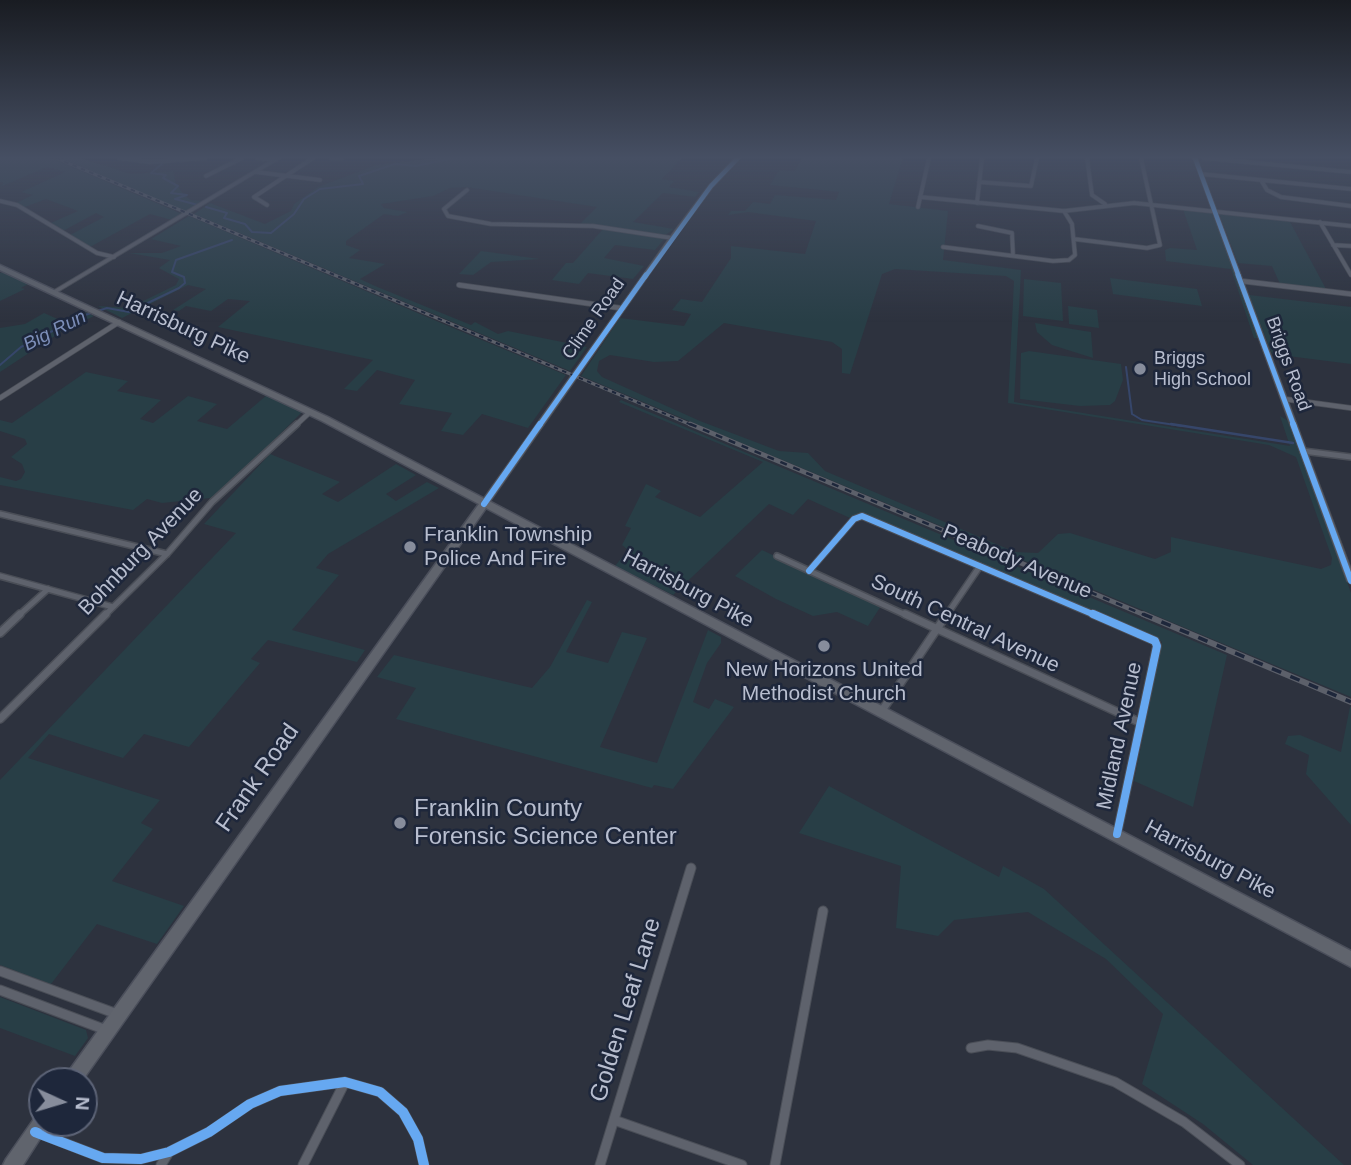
<!DOCTYPE html>
<html>
<head>
<meta charset="utf-8">
<style>
  body { margin:0 }
  #map { position:relative; width:1351px; height:1165px; overflow:hidden; background:#2d323e; font-family:Helvetica,sans-serif }
  canvas { display:block }
  .north { position:absolute; left:28px; top:1067px; width:70px; height:70px; box-sizing:border-box; background:#1e273b; border:2px solid #5c6376; border-radius:50%; rotate:94deg; font-size:19px; font-weight:700; line-height:28px; text-align:center; color:#b8becf }
  .north::after { content:''; display:block; margin:auto; width:24px; height:32px; background:#878d9c; clip-path:polygon(50% 0,100% 100%,50% 72%,0 100%) }
</style>
</head>
<body>
<div id="map">
<canvas width="1351" height="1165"></canvas>
<div class="north">N</div>
</div>
<script>
const c = document.querySelector('canvas').getContext('2d');
c.lineJoin = 'round';
function fill(path, color) { c.fillStyle = color; c.fill(path, 'evenodd'); }
const shape = rows => new Path2D(rows.map(r => 'M' + r).join(''));
function stroke(path, color, width, dash) { c.strokeStyle = color; c.lineWidth = width; c.lineCap = dash ? 'butt' : 'round'; c.setLineDash(dash || []); c.stroke(path); }
function write(font, color, halo, rows, align = 'center') {
  c.font = font + ' Helvetica,sans-serif'; c.lineWidth = 5; c.setLineDash([]); c.textBaseline = 'middle'; c.strokeStyle = halo; c.fillStyle = color; for (const [text, x, y, turn = 0] of rows) {
    c.save(); c.translate(x, y); c.rotate((+turn || 0) * Math.PI / 180); c.textAlign = isNaN(turn) ? turn : align; if (halo) c.strokeText(text, 0, 0); c.fillText(text, 0, 0); c.restore();
  }
}
const green = shape([
  [0,158,51,158,182,214,172,220,150,214,90,247,70,235,104,217,96,213,63,231,51,223,78,211,46,199,25,207,16,203,33,195,21,192,65,172,47,167,0,187,4,183,0,182],
  [61,158,80,158,132,174,173,171,176,184,185,196,191,200,203,201,186,211,182,210],
  [436,158,682,158,662,179,674,181,669,187,699,192,695,197,663,193,633,222,674,229,665,235,580,224,597,207,466,187,450,188,433,196,381,204,384,208,407,212,398,216,384,214,346,241,346,245,360,250,349,258,385,264,360,279,375,286,471,325,475,322,498,334,508,331,587,347,570,371,194,214,210,203,265,224,291,211,294,204,318,187,376,165],
  [802,158,903,158,889,204,948,211,943,260,1021,270,1014,402,1290,446,1280,416,1290,422,1351,593,1351,697,581,376,620,318,684,326,691,314,672,310,681,299,702,302,731,258,731,246,805,254,816,221,748,212,728,215,731,211,745,211,753,202,770,204,775,195,836,200,839,192,770,185,779,170,795,171],
  [895,269,1006,276,1014,281,1008,403,1269,445,1296,457,1332,558,1331,565,1321,569,1171,537,1171,552,1155,559,1070,533,1058,534,1038,553,1015,552,825,471,808,453,779,451,700,421,602,377,597,371,599,361,610,355,654,362,678,361,724,323,832,342,842,349,842,373,850,374,882,274],
  [1183,209,1214,213,1260,338,1254,338,1231,269,1166,261,1165,250,1170,248,1197,250],
  [1219,214,1289,220,1326,289,1280,284,1272,266,1238,263],
  [189,216,453,328,566,375,528,428,482,414,463,435,441,431,452,413,399,404,415,380,377,370,357,391,344,389,373,360,218,327,250,301,228,299,211,311,186,306,179,311,173,310,206,289,188,285,122,318,98,306,129,308,176,285,179,279,159,268,170,260,129,253,162,253,181,246,151,239],
  [603,229,665,238,655,250,615,245,604,258,644,266,633,279,588,273,579,284,552,280,566,263,573,263],
  [481,251,540,259,491,262,473,275,459,274],
  [3,272,28,284,21,288,25,289,0,301,0,273],
  [1110,278,1197,289,1202,306,1113,294],
  [1024,279,1061,283,1063,321,1023,316],
  [1249,295,1351,307,1351,364,1272,354],
  [1068,306,1097,310,1099,328,1069,324],
  [86,312,94,316,61,332,0,372,0,328,25,324,44,313,62,321],
  [1035,323,1091,332,1093,358,1052,345,1037,332],
  [1029,351,1121,364,1123,380,1115,401,1110,405,1080,406,1020,399,1021,353],
  [86,372,128,381,117,391,161,400,140,419,153,423,188,396,217,404,197,421,227,429,267,395,302,412,236,478,210,498,162,503,147,499,133,510,0,485,0,477,16,481,21,479,25,472,22,464,11,457,27,444,25,439,0,431,0,420,12,423],
  [621,400,1227,655,1193,807,1134,781,1162,642,1159,639,869,516,857,515,850,518,808,499,793,515,769,504,673,595,615,566,628,550,622,545,631,528,625,526,646,484,661,491,655,497,700,517,763,462,619,402],
  [270,454,340,482,322,494,338,502,396,464,416,475,386,494,396,501,427,482,439,488,328,554,316,568,339,575,292,630,365,650,357,662,268,640,251,659,260,663,189,747,144,734,123,758,49,734,28,758,160,800,141,823,153,829,112,881,184,906,157,944,97,924,51,984,0,965,0,780,236,533,204,524],
  [762,550,881,606,868,626,837,612,813,616,776,599,735,576],
  [587,600,592,602,566,652,608,663,622,632,647,638,600,747,657,763,708,630,721,637,721,643,707,663,693,702,709,709,715,699,734,707,673,789,654,785,652,788,396,719,416,688,377,677,394,655,532,688,550,667],
  [1350,707,1351,707,1351,825,1306,774,1309,755,1285,744,1288,736,1300,735,1341,752],
  [829,786,999,877,1003,866,1044,889,1344,1165,1253,1165,1203,1124,1142,1084,1163,1014,1106,959,1028,912,954,920,938,936,896,928,901,866,799,833],
  [0,997,86,1030,88,1038,75,1056,0,1028]
]);
const streamFar1 = shape([
  [163,163,151,173,166,175,163,178,178,186,171,193,187,195,175,199,198,205],
  [206,207,227,213,224,218,245,224,252,232,271,233,294,214,304,199,320,189,363,184,359,176,395,164,416,166,454,158],
  [0,365,21,347,82,316,107,308,129,312,179,288,185,283,184,277,172,272,176,260,232,240],
  [1126,367,1132,414,1142,420,1182,426]
]);
const stream = shape([
  [1171,424,1293,443]
]);
const streetFar4 = shape([
  [119,158,150,162,205,158],
  [257,158,276,160],
  [331,158,342,158],
  [1087,158,1092,195,1105,204],
  [1204,158,1351,172],
  [256,172,320,180],
  [1201,174,1351,189],
  [206,176,242,158],
  [1261,180,1267,190,1281,197,1351,206],
  [979,182,1031,186,1037,158],
  [467,190,444,209,448,216,491,224,593,226,672,238],
  [920,197,1064,211,1134,203,1351,226],
  [0,201,17,205,97,253,114,257],
  [977,203,982,158],
  [267,205,254,197,313,158],
  [918,207,929,158],
  [1320,222,1351,275],
  [978,226,1012,233,1013,255],
  [1074,239,1147,248,1160,245,1141,158],
  [1333,245,1351,246],
  [943,247,1053,261,1069,260,1075,255,1072,224,1064,211]
]);
const streetFar3 = shape([
  [1241,281,1351,294],
  [459,285,620,308],
  [0,398,119,322],
  [1284,399,1351,408],
  [295,426,310,412]
]);
const streetFar2 = shape([
  [1303,451,1351,457],
  [0,514,167,554],
  [777,556,908,616],
  [809,571,854,519,862,516,1097,616],
  [0,576,113,607],
  [18,616,48,589],
  [104,616,167,554,212,502,297,424],
  [946,616,980,566]
]);
const streetFar1 = shape([
  [905,614,1139,722],
  [1093,614,1155,641,1157,646,1117,834],
  [0,633,20,614],
  [881,712,947,614],
  [0,719,106,614]
]);
const street = shape([
  [0,971,117,1014],
  [0,990,106,1030],
  [971,1048,988,1045,1017,1048,1115,1082,1184,1122,1240,1165],
  [614,1120,742,1165],
  [36,1132,103,1158,141,1159,169,1152,209,1132,250,1104,280,1091,345,1082,380,1092,403,1112,418,1139,424,1165],
  [161,1165,169,1152],
  [303,1165,345,1082],
  [600,1165,691,868],
  [775,1165,823,911]
]);
const secondary = shape([
  [275,158,281,158,56,293,51,292,275,158],
  [735,158,740,158,713,187,674,239,487,506,481,506,480,504,481,502,670,237,709,185,735,158],
  [1193,158,1197,158,1351,569,1351,584,1347,581,1193,158]
]);
const primary = shape([
  [0,265,328,417,1351,951,1351,967,486,508,82,1081,64,1081,66,1075,479,504,322,421,0,270,0,265],
  [42,1113,42,1123,50,1123,23,1165,3,1165,6,1159,36,1116,42,1113]
]);
const railFar2 = shape([
  [56,158,694,426]
]);
const railFar1 = shape([
  [690,424,1147,616]
]);
const rail = shape([
  [1143,614,1351,702]
]);
const cyclewayFar4 = shape([
  [1195,158,1239,277],
  [645,277,711,186,738,158]
]);
const cyclewayFar3 = shape([
  [1238,275,1294,426],
  [539,426,646,275]
]);
const cyclewayFar2 = shape([
  [1293,424,1351,581],
  [484,504,540,424],
  [809,571,854,519,862,516,1097,616]
]);
const cyclewayFar1 = shape([
  [1093,614,1155,641,1157,646,1117,834]
]);
const cycleway = shape([
  [35,1132,103,1158,141,1159,169,1152,209,1132,250,1104,280,1091,345,1082,380,1092,403,1112,418,1139,424,1165]
]);
const markers = [
  [1140,369,7,"#878d9c"],
  [410,547,7,"#878d9c"],
  [824,646,7,"#878d9c"],
  [400,823,7,"#878d9c"]
];
const farStreetnames = [
  ["Clime Road",594,319,-55],
  ["Briggs Road",1288,364,70]
];
const farPoinames = [
  ["Briggs",1154,359],
  ["High School",1154,380]
];
const farWaternames = [
  ["Big Run",55,331,-27]
];
const streetNames = [
  ["Harrisburg Pike",183,328,25],
  ["Bohnburg Avenue",141,552,-46],
  ["Peabody Avenue",1017,562,23],
  ["Harrisburg Pike",688,589,28],
  ["South Central Avenue",965,624,25],
  ["Midland Avenue",1120,736,-78],
  ["Harrisburg Pike",1210,860,28]
];
const poiNames = [
  ["Franklin Township",424,535],
  ["Police And Fire",424,559],
  ["New Horizons United",824,670,"center"],
  ["Methodist Church",824,694,"center"]
];
const nearStreetnames = [
  ["Frank Road",258,778,-55],
  ["Golden Leaf Lane",626,1010,-73]
];
const nearPoinames = [
  ["Franklin County",414,809],
  ["Forensic Science Center",414,837]
];
fill(green, '#283e46');
stroke(streamFar1, '#36466a', 2);
stroke(stream, '#36466a', 2.5);
stroke(streetFar4, '#4a4e57', 5);
stroke(streetFar3, '#4a4e57', 6);
stroke(streetFar2, '#4a4e57', 8);
stroke(streetFar1, '#4a4e57', 10);
stroke(street, '#4a4e57', 11);
stroke(secondary, '#4a4e57', 2);
stroke(primary, '#4b4f5b', 3);
stroke(streetFar4, '#5e626c', 3.5);
stroke(streetFar3, '#5e626c', 4.5);
stroke(streetFar2, '#5e626c', 5);
stroke(streetFar1, '#5e626c', 7);
stroke(street, '#5e626c', 9);
fill(secondary, '#5d606a');
fill(primary, '#60646d');
stroke(railFar2, '#5c606a', 3.5);
stroke(railFar1, '#5c606a', 5);
stroke(rail, '#5c606a', 6);
stroke(railFar2, '#1e273b', 2, [4.5]);
stroke(railFar1, '#1e273b', 2.5, [7]);
stroke(rail, '#1e273b', 3.5, [10]);
stroke(cyclewayFar4, '#66a8f1', 4.5);
stroke(cyclewayFar3, '#66a8f1', 5);
stroke(cyclewayFar2, '#66a8f1', 6);
stroke(cyclewayFar1, '#66a8f1', 8);
stroke(cycleway, '#66a8f1', 10);
const sky = c.createLinearGradient(0, 0, 0, 322);
sky.addColorStop(0, '#191c22');
sky.addColorStop(0.49, '#464f63');
sky.addColorStop(1, '#464f6300');
c.fillStyle = sky;
c.fillRect(0, 0, 1351, 322);
for (const [x, y, r, color] of markers) { const dot = new Path2D(); dot.arc(x, y, r, 0, 2 * Math.PI); c.fillStyle = color; c.fill(dot); stroke(dot, '#1e273b', 2.5); }
write('18px', '#b8becf', '#1e273b', farStreetnames);
write('18px', '#b8becf', '#1e273b', farPoinames, 'left');
write('italic 19px', '#7c8eb8', '#1e273b', farWaternames);
write('21px', '#b8becf', '#1e273b', streetNames);
write('21px', '#b8becf', '#1e273b', poiNames, 'left');
write('24px', '#b8becf', '#1e273b', nearStreetnames);
write('24px', '#b8becf', '#1e273b', nearPoinames, 'left');
</script>
</body>
</html>
